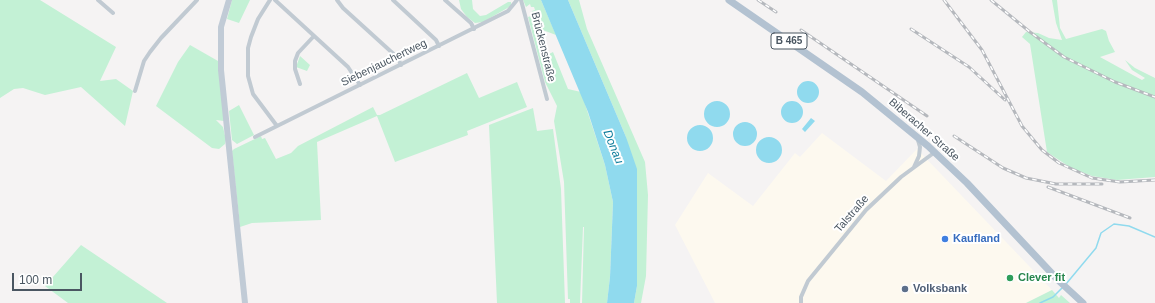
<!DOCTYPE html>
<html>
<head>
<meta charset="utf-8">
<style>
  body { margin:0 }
  #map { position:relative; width:1155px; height:303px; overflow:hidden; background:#f5f3f3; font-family:Helvetica,sans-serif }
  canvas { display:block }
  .scale { position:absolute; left:12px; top:273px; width:70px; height:18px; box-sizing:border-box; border:2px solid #4a5661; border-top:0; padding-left:5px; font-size:12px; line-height:14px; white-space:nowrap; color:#4a5661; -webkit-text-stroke:3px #fff; paint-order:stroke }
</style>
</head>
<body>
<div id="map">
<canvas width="1155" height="303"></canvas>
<div class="scale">100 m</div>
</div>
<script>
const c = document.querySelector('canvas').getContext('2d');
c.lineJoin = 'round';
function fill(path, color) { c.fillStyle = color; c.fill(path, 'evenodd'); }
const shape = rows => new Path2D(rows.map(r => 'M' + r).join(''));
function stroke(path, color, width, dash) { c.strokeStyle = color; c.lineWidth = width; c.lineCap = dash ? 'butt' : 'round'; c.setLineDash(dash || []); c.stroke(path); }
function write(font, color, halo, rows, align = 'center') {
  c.font = font + ' Helvetica,sans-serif'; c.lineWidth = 4; c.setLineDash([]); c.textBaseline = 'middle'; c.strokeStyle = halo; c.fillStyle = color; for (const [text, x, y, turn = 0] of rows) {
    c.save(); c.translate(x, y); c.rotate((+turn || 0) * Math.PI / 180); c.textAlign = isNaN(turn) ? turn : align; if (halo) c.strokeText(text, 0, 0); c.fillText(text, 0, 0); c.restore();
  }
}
const commercial = shape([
  [822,133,886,181,917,149,1052,290,1026,303,715,303,675,225,708,173,753,206,795,153,800,157]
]);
const green = shape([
  [0,0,40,0,116,47,100,81,116,79,133,91,125,126,81,87,45,95,23,88,14,89,0,98],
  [232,0,250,0,239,23,227,19],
  [459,0,472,0,473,9,480,16,486,15,508,2,511,2,511,6,483,22,475,23,467,17,461,9],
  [523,0,541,0,556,35,540,29,539,33,547,55,553,52,568,89,581,92,605,165,613,202,610,277,607,303,582,303,584,227,583,227,580,303,570,303,570,299,568,299,564,182,554,121,557,106,545,82,528,17,531,16,532,11,535,10,534,7,531,7,530,4,526,7],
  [568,0,579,0,587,29,645,162,648,195,646,276,641,303,634,303,637,286,626,137],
  [1052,0,1057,0,1060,28,1066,39,1102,29,1106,31,1109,41,1115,52,1100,57,1142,80,1145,78,1132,70,1125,60,1135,68,1155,78,1155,177,1117,180,1092,176,1071,168,1047,152,1030,44,1022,37,1026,32,1038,33,1049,38,1062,40,1056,23],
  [190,45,218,61,224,121,216,120,223,127,226,140,225,144,219,149,212,148,156,106,178,62],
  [300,56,310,65,307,71,296,67],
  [467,73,479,98,517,82,527,107,467,131,468,135,395,162,377,116,317,142,321,220,252,223,240,227,232,151,234,149,261,136,262,139,265,138,276,159,291,153,298,146,373,107,377,115,380,115],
  [239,105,254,135,237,144,232,140,229,111],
  [533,108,537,131,553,129,561,189,565,303,497,303,489,125],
  [81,245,127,276,167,303,68,303,45,286],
  [1052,290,1059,298,1061,295,1070,303,1026,303]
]);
const water = shape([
  [541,0,568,0,626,137,637,169,637,286,634,303,607,303,610,277,613,202,605,165,588,112],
  '797 92a11 11 0 1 1 22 0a11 11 0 1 1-22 0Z',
  '781 112a11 11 0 1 1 22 0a11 11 0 1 1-22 0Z',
  '704 114a13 13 0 1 1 26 0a13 13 0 1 1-26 0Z',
  [811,118,815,121,805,132,802,129],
  '733 134a12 12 0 1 1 24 0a12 12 0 1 1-24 0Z',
  '687 138a13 13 0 1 1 26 0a13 13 0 1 1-26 0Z',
  '756 150a13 13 0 1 1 26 0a13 13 0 1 1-26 0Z'
]);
const stream = shape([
  [1066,284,1096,248,1101,233,1114,224,1129,226,1155,237],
  [1040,303,1053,297,1063,287]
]);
const street = shape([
  [98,0,113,13],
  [270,0,258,19,251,37,248,48,248,76,253,94,277,126],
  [275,0,348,67,360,85],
  [337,0,343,8,398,58,401,65],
  [393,0,436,40,439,46],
  [445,0,471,23,474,29],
  [521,0,547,99],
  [300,84,295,69,295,61,298,53,314,36],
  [135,91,144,61,150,52,161,38,197,0],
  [255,137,508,11,517,0],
  [914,167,919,156,920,147,917,137],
  [801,303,801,297,808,281,866,210,901,177,935,152]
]);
const secondary = shape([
  [229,0,221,27,221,70,245,303]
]);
const primary = shape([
  [729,0,862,92,928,146,967,183,1058,280,1083,303]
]);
const rail = shape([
  [758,0,776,12],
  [944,0,982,50,1022,126,1042,150,1059,163,1092,178,1120,182,1155,180],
  [991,0,1030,32,1064,57,1115,82,1155,97],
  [911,29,969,67,1005,100],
  [801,30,927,116],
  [954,136,1003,168,1026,178,1056,184,1102,184],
  [1048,187,1130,218]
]);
const markers = [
  [945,239,4,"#3f7fe0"],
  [1010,278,4,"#2e9e5b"],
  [905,289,4,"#5c6f8a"]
];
const shields = [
  [789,41,36]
];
const shieldNames = [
  ["B 465",789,41]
];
const streetNames = [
  ["Brückenstraße",543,47,76],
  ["Siebenjauchertweg",384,63,-26],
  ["Biberacher Straße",924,130,41],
  ["Talstraße",852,214,-49]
];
const shopNames = [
  ["Kaufland",953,239]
];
const leisureNames = [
  ["Clever fit",1018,278]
];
const serviceNames = [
  ["Volksbank",913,289]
];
const waterNames = [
  ["Donau",613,147,68]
];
fill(commercial, '#fdf9ef');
fill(green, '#c3f1d5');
fill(water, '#90daee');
stroke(stream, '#90daee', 1.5);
stroke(street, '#c1cad2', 4);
stroke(secondary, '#c1cbd6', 6);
stroke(primary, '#b3c2d1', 7);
stroke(rail, '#b5b8bd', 3);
stroke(rail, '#fff', 1.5, [4.5]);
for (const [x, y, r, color] of markers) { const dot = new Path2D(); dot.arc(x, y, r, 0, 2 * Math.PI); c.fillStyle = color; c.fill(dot); stroke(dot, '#fff', 1.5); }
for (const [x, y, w] of shields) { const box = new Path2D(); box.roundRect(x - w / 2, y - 8, w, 16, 3); c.fillStyle = '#fff'; c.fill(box); stroke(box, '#4a5661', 1); }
write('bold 10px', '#4a5661', null, shieldNames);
write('11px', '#4a5661', '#fff', streetNames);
write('bold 11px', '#366cbe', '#fff', shopNames, 'left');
write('bold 11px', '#27864d', '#fff', leisureNames, 'left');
write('bold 11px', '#4e5e75', '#fff', serviceNames, 'left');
write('italic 12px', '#0c7c9b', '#fff', waterNames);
</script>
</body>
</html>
